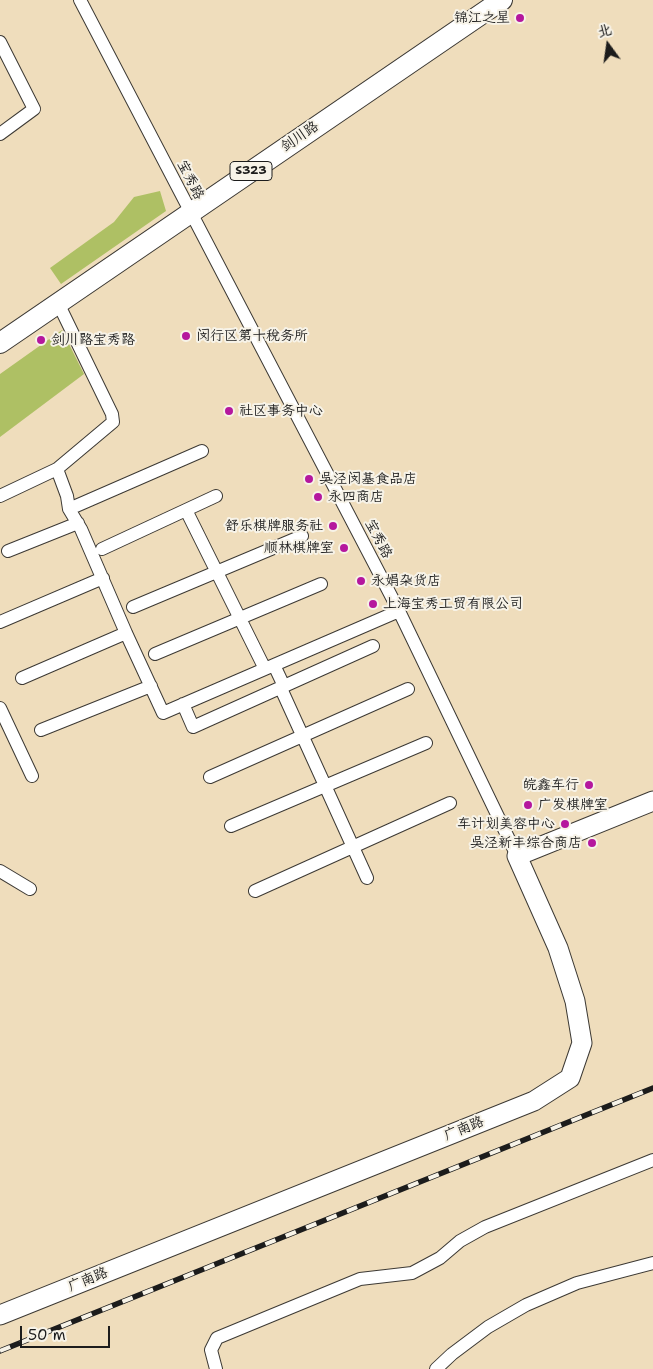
<!DOCTYPE html>
<html>
<head>
<meta charset="utf-8">
<style>
  body { margin:0 }
  #map { position:relative; width:653px; height:1369px; overflow:hidden; background:#efddbc; font-family:"Shantell Sans","LXGW WenKai TC",sans-serif }
  canvas { display:block }
  .north { position:absolute; left:583px; top:20px; width:50px; height:50px; -webkit-text-stroke:4px #f7f3e8; paint-order:stroke; rotate:346deg; font-size:14px; font-weight:700; line-height:20px; text-align:center; color:#1c1c1c }
  .north::after { content:''; display:block; margin:auto; width:18px; height:22px; background:#1c1c1c; clip-path:polygon(50% 0,100% 100%,50% 72%,0 100%) }
  .scale { position:absolute; left:20px; top:1326px; width:90px; height:22px; box-sizing:border-box; border:2px solid #1c1c1c; border-top:0; padding-left:6px; font-size:15px; line-height:18px; white-space:nowrap; color:#1c1c1c; -webkit-text-stroke:4px #f7f3e8; paint-order:stroke }
</style>
</head>
<body>
<div id="map">
<canvas width="653" height="1369"></canvas>
<div class="north">北</div>
<div class="scale">50 m</div>
</div>
<script>
const c = document.querySelector('canvas').getContext('2d');
c.lineJoin = 'round';
function fill(path, color) { c.fillStyle = color; c.fill(path, 'evenodd'); }
const shape = rows => new Path2D(rows.map(r => 'M' + r).join(''));
function stroke(path, color, width, dash) { c.strokeStyle = color; c.lineWidth = width; c.lineCap = dash ? 'butt' : 'round'; c.setLineDash(dash || []); c.stroke(path); }
function write(font, color, halo, rows, align = 'center') {
  c.font = font + ' "Shantell Sans","LXGW WenKai TC",sans-serif'; c.lineWidth = 4; c.setLineDash([]); c.textBaseline = 'middle'; c.strokeStyle = halo; c.fillStyle = color; for (const [text, x, y, turn = 0] of rows) {
    c.save(); c.translate(x, y); c.rotate((+turn || 0) * Math.PI / 180); c.textAlign = isNaN(turn) ? turn : align; if (halo) c.strokeText(text, 0, 0); c.fillText(text, 0, 0); c.restore();
  }
}
const green = shape([
  [160,191,166,211,61,284,50,268,114,222,134,197],
  [62,330,84,374,0,437,0,374]
]);
const street = shape([
  [80,0,399,611,517,856],
  [0,42,34,109,0,134],
  [58,303,112,414,113,422,57,469,67,496,69,509,81,529,126,633,163,713,399,611],
  [0,496,57,469],
  [69,509,202,451],
  [186,510,265,669],
  [102,549,216,496],
  [8,551,78,523],
  [133,607,302,536],
  [0,622,103,578],
  [155,654,321,584],
  [274,665,282,682,283,693,367,878],
  [22,678,126,633],
  [183,704,193,727,373,646],
  [0,708,32,776],
  [41,730,151,686],
  [210,777,408,689],
  [231,826,426,743],
  [0,871,30,889],
  [255,891,450,803],
  [216,1369,211,1350,217,1338,360,1279,412,1273,440,1258,460,1241,485,1227,653,1160],
  [436,1369,452,1354,488,1327,526,1305,577,1283,653,1263]
]);
const secondary = shape([
  [0,1315,534,1101,570,1078,582,1043,575,1001,558,948,517,856,653,801]
]);
const primary = shape([
  [0,343,502,0]
]);
const rail = shape([
  [0,1351,653,1088]
]);
const markers = [
  [520,18,5,"#b5179e"],
  [186,336,5,"#b5179e"],
  [41,340,5,"#b5179e"],
  [229,411,5,"#b5179e"],
  [309,479,5,"#b5179e"],
  [318,497,5,"#b5179e"],
  [333,526,5,"#b5179e"],
  [344,548,5,"#b5179e"],
  [361,581,5,"#b5179e"],
  [373,604,5,"#b5179e"],
  [589,785,5,"#b5179e"],
  [528,805,5,"#b5179e"],
  [565,824,5,"#b5179e"],
  [592,843,5,"#b5179e"]
];
const shields = [
  [251,171,42]
];
const shieldNames = [
  ["S323",251,171]
];
const poiNames = [
  ["锦江之星",510,18,"right"],
  ["闵行区第十税务所",196,336],
  ["剑川路宝秀路",51,340],
  ["社区事务中心",239,411],
  ["吴泾闵基食品店",319,479],
  ["永四商店",328,497],
  ["舒乐棋牌服务社",323,526,"right"],
  ["顺林棋牌室",334,548,"right"],
  ["永娟杂货店",371,581],
  ["上海宝秀工贸有限公司",383,604],
  ["皖鑫车行",579,785,"right"],
  ["广发棋牌室",538,805],
  ["车计划美容中心",555,824,"right"],
  ["吴泾新丰综合商店",582,843,"right"]
];
const streetNames = [
  ["剑川路",300,137,-34],
  ["宝秀路",190,180,63],
  ["宝秀路",378,539,62],
  ["广南路",464,1129,-22],
  ["广南路",88,1280,-22]
];
fill(green, '#aec064');
stroke(street, '#3c3934', 14);
stroke(secondary, '#3c3934', 21);
stroke(primary, '#3c3934', 22);
stroke(street, '#fff', 12);
stroke(secondary, '#fff', 19);
stroke(primary, '#fff', 20);
stroke(rail, '#1c1c1c', 5.5);
stroke(rail, '#f7f3e8', 4, [11]);
for (const [x, y, r, color] of markers) { const dot = new Path2D(); dot.arc(x, y, r, 0, 2 * Math.PI); c.fillStyle = color; c.fill(dot); stroke(dot, '#f7f3e8', 2); }
for (const [x, y, w] of shields) { const box = new Path2D(); box.roundRect(x - w / 2, y - 9.5, w, 19, 4); c.fillStyle = '#f7f3e8'; c.fill(box); stroke(box, '#1c1c1c', 1); }
write('bold 12px', '#1c1c1c', null, shieldNames);
write('14px', '#1c1c1c', '#f7f3e8', poiNames, 'left');
write('14px', '#1c1c1c', '#f7f3e8', streetNames);
</script>
</body>
</html>
